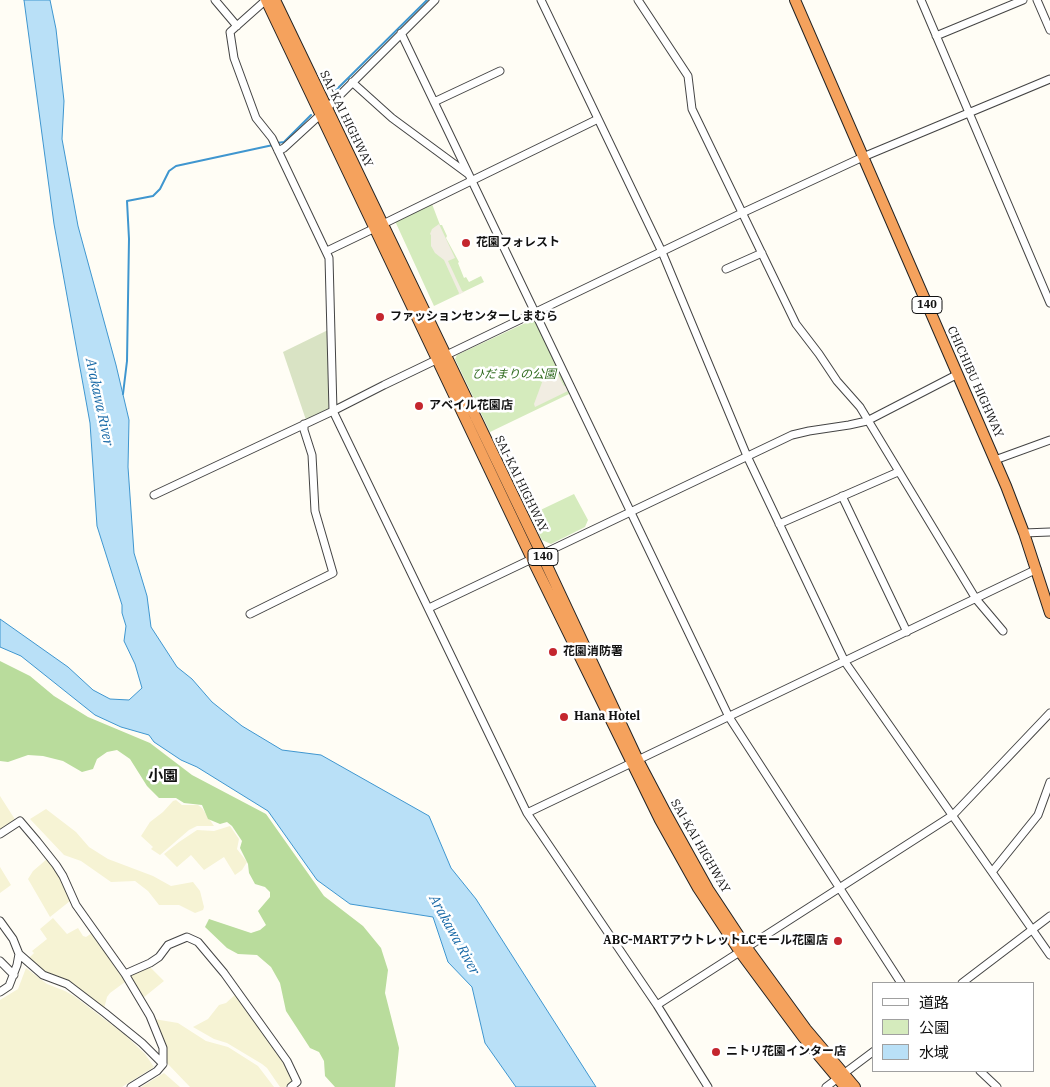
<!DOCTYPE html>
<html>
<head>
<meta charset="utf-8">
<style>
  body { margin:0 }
  #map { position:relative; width:1050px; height:1087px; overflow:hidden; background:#fffdf5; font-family:"IBM Plex Serif","Noto Sans JP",serif }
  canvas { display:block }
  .legend { position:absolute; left:872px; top:982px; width:162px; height:90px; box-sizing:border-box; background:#fff; border:1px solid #a0a0a0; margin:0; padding:6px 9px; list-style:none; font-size:15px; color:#111 }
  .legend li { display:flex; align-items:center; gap:10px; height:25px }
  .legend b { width:25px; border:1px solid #a0a0a0 }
</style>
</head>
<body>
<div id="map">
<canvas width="1050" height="1087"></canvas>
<ul class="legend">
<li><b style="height:6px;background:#fff"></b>道路</li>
<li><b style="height:14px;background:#d5ebbd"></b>公園</li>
<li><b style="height:14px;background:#b9e0f7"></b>水域</li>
</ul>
</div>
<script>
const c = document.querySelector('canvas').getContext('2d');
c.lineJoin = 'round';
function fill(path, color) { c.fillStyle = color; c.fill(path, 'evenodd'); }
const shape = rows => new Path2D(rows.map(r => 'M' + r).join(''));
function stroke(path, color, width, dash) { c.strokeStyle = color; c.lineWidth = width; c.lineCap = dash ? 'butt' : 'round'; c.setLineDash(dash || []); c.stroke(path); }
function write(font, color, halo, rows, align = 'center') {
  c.font = font + ' "IBM Plex Serif","Noto Sans JP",serif'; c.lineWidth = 5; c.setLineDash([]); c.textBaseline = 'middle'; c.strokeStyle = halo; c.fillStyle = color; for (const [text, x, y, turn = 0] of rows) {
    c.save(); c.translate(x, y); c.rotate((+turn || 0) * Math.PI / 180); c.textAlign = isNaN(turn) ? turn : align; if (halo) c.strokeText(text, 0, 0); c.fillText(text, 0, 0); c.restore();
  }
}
const farmland = shape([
  [0,796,16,821,0,830],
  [176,800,182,805,198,805,202,808,214,826,197,826,189,830,160,855,151,849,153,847,141,836,150,822,163,812,173,801],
  [46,809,76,832,89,847,108,859,153,876,171,886,193,882,200,891,204,907,203,910,195,913,179,905,159,905,148,891,135,881,111,882,81,861,64,855,30,819],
  [230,826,239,839,237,849,247,862,242,870,235,875,224,857,204,870,191,855,177,867,164,854,179,842,197,830,214,831],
  [47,859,57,871,70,901,50,917,28,879,33,871],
  [0,867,11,885,0,893],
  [53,918,67,934,78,928,83,936,86,937,92,933,125,982,110,993,107,997,104,1009,50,976,29,958,34,953,32,951,47,939,40,929],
  [26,968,47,984,65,991,74,996,124,1034,145,1054,154,1067,122,1087,0,1087,0,1000,18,989],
  [147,968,151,968,164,981,143,998,130,977,130,974],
  [237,993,288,1066,294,1079,292,1083,285,1087,280,1087,267,1068,262,1064,227,1043,214,1039,193,1027,208,1019,219,1005,226,1003],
  [154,1019,178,1023,206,1041,228,1047,258,1066,274,1087,190,1087,166,1062],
  [164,1073,180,1087,141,1087]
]);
const green = shape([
  [432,204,440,225,442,225,447,236,446,238,459,262,458,263,464,278,466,277,469,282,481,276,484,282,434,306,395,221],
  [534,319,536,320,570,392,569,394,490,432,455,359,457,355],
  [574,494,588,520,585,527,551,544,542,540,530,515]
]);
const forest = shape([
  [0,661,30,676,54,696,88,717,150,743,192,775,266,814,324,896,363,926,381,948,388,970,385,993,399,1048,395,1087,335,1087,325,1076,324,1061,319,1052,310,1048,286,1011,280,983,271,967,257,955,238,954,227,948,205,927,209,919,251,933,260,930,266,925,258,911,270,897,270,892,265,887,255,884,249,873,248,864,240,848,242,841,232,826,227,822,220,824,208,819,202,805,184,803,176,798,159,798,147,786,130,759,117,750,107,752,97,759,93,769,82,772,63,761,43,756,28,755,8,762,0,761]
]);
const cemetery = shape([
  [328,330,331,406,329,409,306,420,283,352]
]);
const plaza = shape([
  [439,224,455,258,448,261,462,291,464,292,458,295,459,293,444,260,435,253,431,246,431,235,430,234,432,229],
  [558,375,564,386,567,385,570,390,535,407,534,404,544,377,550,378]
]);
const water = shape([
  [24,0,50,0,56,29,64,101,62,139,78,226,116,365,129,420,128,467,134,553,147,596,151,627,177,667,192,679,212,702,242,726,282,750,321,755,429,816,451,868,476,899,596,1087,516,1087,485,1043,472,987,448,962,433,917,350,904,317,880,268,811,197,767,181,760,154,742,149,735,121,727,95,715,21,656,0,647,0,619,68,667,93,690,110,699,129,700,142,688,135,664,124,641,126,626,122,613,122,605,97,526,90,423,54,224,24,0]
]);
const stream = shape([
  [331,95,427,0],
  [277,143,284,142,311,115],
  [123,394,127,361,129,239,127,201,153,196,160,189,169,171,176,166,273,145]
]);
const minor = shape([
  [215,0,237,26],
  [266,0,230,32,234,58,256,118,272,138,329,258,333,411,527,813,657,1005,708,1087],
  [541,0,662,252,747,456,845,662,1050,955],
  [638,0,688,76,692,109,796,324,819,354,837,381,860,407,976,599,1003,631],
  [921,0,1050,303],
  [1037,0,1050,30],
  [401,33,729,717,901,983],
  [936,36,1023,0],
  [352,82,392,118,468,174],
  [434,102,500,71],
  [278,151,284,148,320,115,435,0],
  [383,224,598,119],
  [327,251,375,228],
  [726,269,762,253],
  [995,460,1050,440],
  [154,495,333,411,384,385,742,213,863,157,1050,79],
  [842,496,907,632],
  [779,524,898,472],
  [1024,533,1050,532],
  [429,608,792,435,809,431,849,425,867,421,958,374],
  [250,614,333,573,315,511,312,455,304,430,304,424],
  [527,813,1037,569],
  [0,834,20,821,37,841,56,865,63,876,76,905,125,974,150,1016,163,1048,163,1064,157,1071,131,1087],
  [992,872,1038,815,1050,782],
  [0,921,13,939,19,954,17,965,9,986,0,992],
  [19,954,43,975,67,984,105,1013,142,1043,163,1064],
  [0,961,14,975],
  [125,974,150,963,159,957,168,945,187,937,198,942,224,973,287,1061,297,1082,291,1087],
  [962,983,1050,916],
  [657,1005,953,815,1050,713],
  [980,1071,997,1087],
  [826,1087,874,1051]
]);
const highway = shape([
  [266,0,532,559,660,820,698,888,740,952,803,1037,845,1087],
  [275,0,542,555,638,760,668,817,708,889,747,948,806,1029,855,1087],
  [795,0,1006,486,1024,533,1050,613]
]);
const markers = [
  [466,243,5,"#c4262e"],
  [380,317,5,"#c4262e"],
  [419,406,5,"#c4262e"],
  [553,652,5,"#c4262e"],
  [564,717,5,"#c4262e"],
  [838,941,5,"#c4262e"],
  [716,1052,5,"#c4262e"]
];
const shields = [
  [927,305,30],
  [543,557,30]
];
const shieldNames = [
  ["140",927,305],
  ["140",543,557]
];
const streetNames = [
  ["SAI-KAI HIGHWAY",346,119,64],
  ["CHICHIBU HIGHWAY",975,382,66],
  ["SAI-KAI HIGHWAY",521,484,64],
  ["SAI-KAI HIGHWAY",700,846,60]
];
const poiNames = [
  ["花園フォレスト",476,243],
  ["ファッションセンターしまむら",390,317],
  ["アベイル花園店",429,406],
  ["花園消防署",563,652],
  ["Hana Hotel",574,717],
  ["ABC-MARTアウトレットLCモール花園店",828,941,"right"],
  ["ニトリ花園インター店",726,1052]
];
const parkNames = [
  ["ひだまりの公園",514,375]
];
const waterNames = [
  ["Arakawa River",99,402,78],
  ["Arakawa River",454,935,61]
];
const quarterNames = [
  ["小園",163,777]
];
fill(farmland, '#f6f3d4');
fill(green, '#d5ebbd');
fill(forest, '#b9dc9c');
fill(cemetery, '#d9e3c4');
fill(plaza, '#f1ede2');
fill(water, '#b9e0f7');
stroke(water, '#3f96cf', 1);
stroke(stream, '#3f96cf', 2);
stroke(minor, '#444', 9);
stroke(highway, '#222', 12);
stroke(minor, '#fff', 7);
stroke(highway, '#f5a25d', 10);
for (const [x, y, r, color] of markers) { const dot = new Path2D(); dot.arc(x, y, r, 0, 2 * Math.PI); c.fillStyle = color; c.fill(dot); stroke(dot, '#fff', 2); }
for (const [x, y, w] of shields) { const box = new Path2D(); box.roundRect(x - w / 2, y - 8.5, w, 17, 4); c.fillStyle = '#fff'; c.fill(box); stroke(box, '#111', 1); }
write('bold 11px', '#111', null, shieldNames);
write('12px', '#111', '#fff', streetNames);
write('bold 12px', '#111', '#fff', poiNames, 'left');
write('italic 12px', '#2f6b1f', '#fff', parkNames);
write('italic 14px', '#1768a6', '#fff', waterNames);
write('bold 15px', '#111', '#fff', quarterNames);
</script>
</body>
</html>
